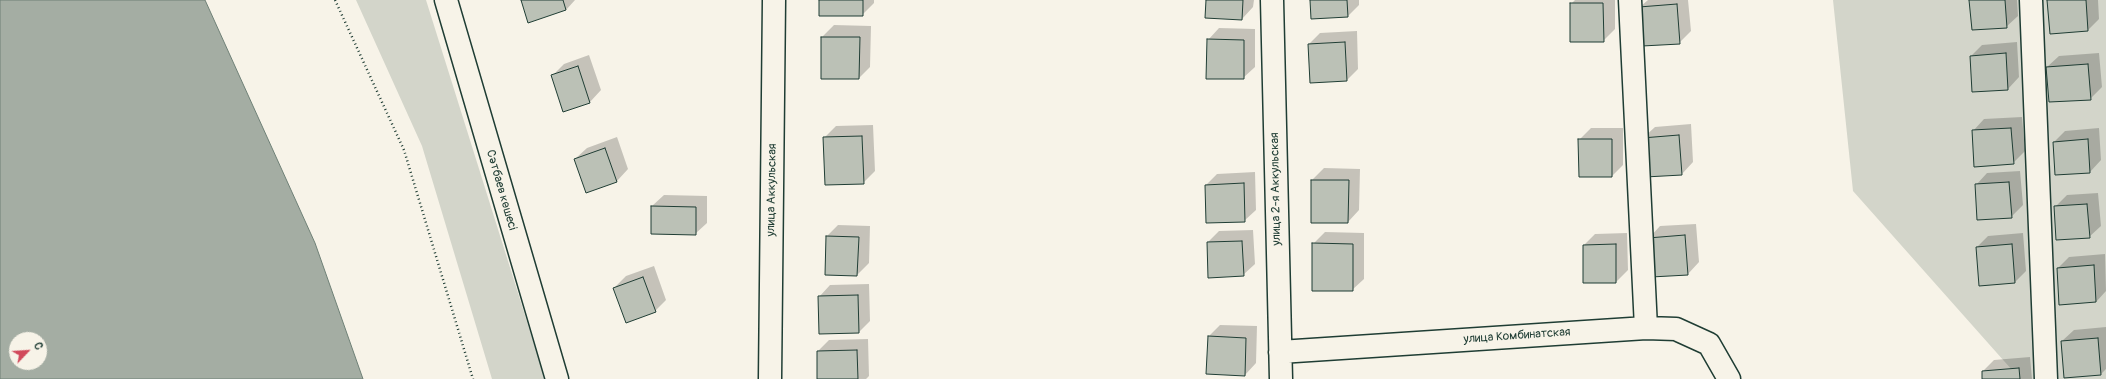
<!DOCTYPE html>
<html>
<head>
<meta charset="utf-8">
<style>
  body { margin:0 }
  #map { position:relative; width:2106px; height:379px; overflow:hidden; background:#f7f3e8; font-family:Pangolin,sans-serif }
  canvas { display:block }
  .north { position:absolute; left:8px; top:331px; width:40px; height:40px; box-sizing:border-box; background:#f7f3e8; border:1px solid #a1aaa0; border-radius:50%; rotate:65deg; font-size:11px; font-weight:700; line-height:16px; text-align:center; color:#1f3d34 }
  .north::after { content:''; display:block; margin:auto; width:14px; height:18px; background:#d1495b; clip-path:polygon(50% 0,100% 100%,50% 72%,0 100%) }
</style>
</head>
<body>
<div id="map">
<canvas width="2106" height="379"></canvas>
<div class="north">С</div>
</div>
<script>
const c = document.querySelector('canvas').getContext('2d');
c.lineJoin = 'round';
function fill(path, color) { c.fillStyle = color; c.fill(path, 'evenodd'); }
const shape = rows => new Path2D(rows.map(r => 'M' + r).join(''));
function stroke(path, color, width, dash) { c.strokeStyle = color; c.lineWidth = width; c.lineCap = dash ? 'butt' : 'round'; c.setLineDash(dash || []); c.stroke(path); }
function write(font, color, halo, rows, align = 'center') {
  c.font = font + ' Pangolin,sans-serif'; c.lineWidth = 3; c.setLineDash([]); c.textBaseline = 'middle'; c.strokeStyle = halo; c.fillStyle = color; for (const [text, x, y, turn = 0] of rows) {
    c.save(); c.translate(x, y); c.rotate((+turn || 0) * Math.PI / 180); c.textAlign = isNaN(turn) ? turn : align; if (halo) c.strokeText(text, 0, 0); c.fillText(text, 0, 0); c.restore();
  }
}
const green = shape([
  [356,0,426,0,545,379,492,379,422,146],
  [1833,0,2106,0,2106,379,2020,379,1853,191]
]);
const water = shape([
  [0,0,205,0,315,243,363,379,0,379,0,0],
  [16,339,40,339,40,363,16,363,16,339]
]);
const shadow = shape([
  [522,0,575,0,566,10],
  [820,0,874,0,874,3,862,15],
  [1207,0,1254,0,1253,7,1242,19],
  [1311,0,1359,0,1359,5,1348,16],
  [1575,0,1615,0,1615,29,1603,41,1571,4],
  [1648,0,1688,0,1691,31,1679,43,1640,7],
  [1970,0,2017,0,2018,16,2006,27],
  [2049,0,2098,0,2099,19,2088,30],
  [834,25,871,26,870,67,859,78,822,78,822,37],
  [1219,28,1255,29,1255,67,1243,78,1208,40],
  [1357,31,1358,69,1347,80,1309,44,1320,33],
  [2017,42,2019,77,2008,89,1971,56,1982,45],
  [2099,53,2102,87,2090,99,2047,67,2059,56],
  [589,55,601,90,590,102,552,76,564,64],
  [2022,117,2025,151,2013,163,1973,131,1984,119],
  [1691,124,1693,162,1682,174,1643,138,1655,127],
  [873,125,875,171,863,183,824,138,836,126],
  [1591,128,1623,128,1623,165,1612,176,1579,140],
  [2099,128,2101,160,2090,172,2054,142,2065,131],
  [617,137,628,169,617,181,587,192,575,159,587,148],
  [1324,168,1360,169,1359,210,1348,222,1312,222,1312,180],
  [2020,171,2023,205,2011,217,1976,185,1987,173],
  [1255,172,1256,210,1244,221,1206,185,1217,174],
  [2098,193,2101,226,2089,237,2055,207,2067,195],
  [664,195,707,196,707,223,695,234,652,206],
  [1696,224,1699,262,1688,274,1649,238,1660,226],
  [838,225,870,226,869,263,857,275,826,274,827,236],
  [1253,230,1255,264,1243,275,1208,242,1219,231],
  [1325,232,1364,233,1364,279,1352,290,1313,244],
  [1627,233,1628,270,1616,282,1584,282,1584,245,1595,234],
  [2023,233,2026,271,2015,282,1977,247,1988,236],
  [2105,254,2106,291,2096,302,2058,268,2069,257],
  [654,266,666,300,655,311,614,288,626,276],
  [869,284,870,321,859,332,820,333,819,297,830,285],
  [1220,325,1257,326,1256,363,1245,375,1209,336],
  [2106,327,2106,369,2101,374,2062,341,2074,330],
  [868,339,869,376,866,379,818,379,818,351,829,340],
  [2030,357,2032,379,1983,379,1983,371,1994,360]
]);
const building = shape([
  [521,0,563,0,566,10,528,23,521,0],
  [819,0,863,0,863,16,819,16,819,0],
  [1206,0,1243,0,1242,20,1205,18,1206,0],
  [1310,0,1347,0,1348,17,1311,19,1310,0],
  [1969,0,2005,0,2007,28,1972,30,1969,0],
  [2047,0,2086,0,2088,31,2050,34,2047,0],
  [1570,3,1603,3,1604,42,1570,42,1570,3],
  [1677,4,1680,44,1642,46,1639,7,1677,4],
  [821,37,860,37,859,79,821,79,821,37],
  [1207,39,1244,40,1244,79,1206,79,1207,39],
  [1345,42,1347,81,1310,83,1308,44,1345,42],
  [2006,53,2008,90,1972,92,1970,56,2006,53],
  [2088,64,2091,100,2049,102,2046,67,2088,64],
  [578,66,590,103,563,112,551,75,578,66],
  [2011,128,2014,164,1974,167,1972,130,2011,128],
  [1679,135,1682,175,1645,177,1642,138,1679,135],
  [862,136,864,184,825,185,823,137,862,136],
  [1578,139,1612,139,1612,177,1579,177,1578,139],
  [2088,139,2090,173,2055,175,2053,142,2088,139],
  [605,148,617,182,586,193,574,159,605,148],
  [1311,180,1349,180,1348,223,1311,223,1311,180],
  [2009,182,2012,218,1977,220,1975,184,2009,182],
  [1244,183,1245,222,1206,223,1205,185,1244,183],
  [2087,204,2090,238,2056,240,2054,206,2087,204],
  [651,206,696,207,696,235,651,234,651,206],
  [1685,235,1688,275,1651,277,1648,238,1685,235],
  [826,236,859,237,857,276,825,275,826,236],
  [1242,241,1244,276,1208,278,1207,242,1242,241],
  [1312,243,1353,244,1353,291,1312,291,1312,243],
  [1616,244,1616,283,1583,283,1583,245,1616,244],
  [2012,244,2015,283,1979,286,1976,247,2012,244],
  [2094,265,2096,302,2059,305,2057,268,2094,265],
  [643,277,656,312,626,323,613,288,643,277],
  [858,295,859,333,819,334,818,296,858,295],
  [1208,336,1246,338,1245,376,1206,374,1208,336],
  [2098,338,2101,375,2064,378,2061,341,2098,338],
  [857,350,858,379,817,379,817,351,857,350],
  [2019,368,2020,379,1982,379,1982,371,2019,368]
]);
const path = shape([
  [335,0,404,150,473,379]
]);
const minor = shape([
  [1272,0,1281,379],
  [1630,0,1646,328],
  [2031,0,2046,379],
  [1280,352,1646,328,1676,329,1709,344,1729,379],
  [770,379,774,0]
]);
const major = shape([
  [446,0,557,379]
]);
const streetNames = [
  ["улица 2-я Аккульская",1276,189,-91],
  ["Сәтбаев көшесі",501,190,74],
  ["улица Аккульская",772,190,-89],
  ["улица Комбинатская",1517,336,-4]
];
fill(green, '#d3d5ca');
fill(water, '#a4ada3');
stroke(water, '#6f8077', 1);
fill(shadow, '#0003');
fill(building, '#bbc1b6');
stroke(building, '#1f3d34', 1);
stroke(minor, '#1f3d34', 25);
stroke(major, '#1f3d34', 25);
stroke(path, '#1f3d34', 2.5, [1, 3]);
stroke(minor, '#f7f3e8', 22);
stroke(major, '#f7f3e8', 22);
write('12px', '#1f3d34', '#f7f3e8', streetNames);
</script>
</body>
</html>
